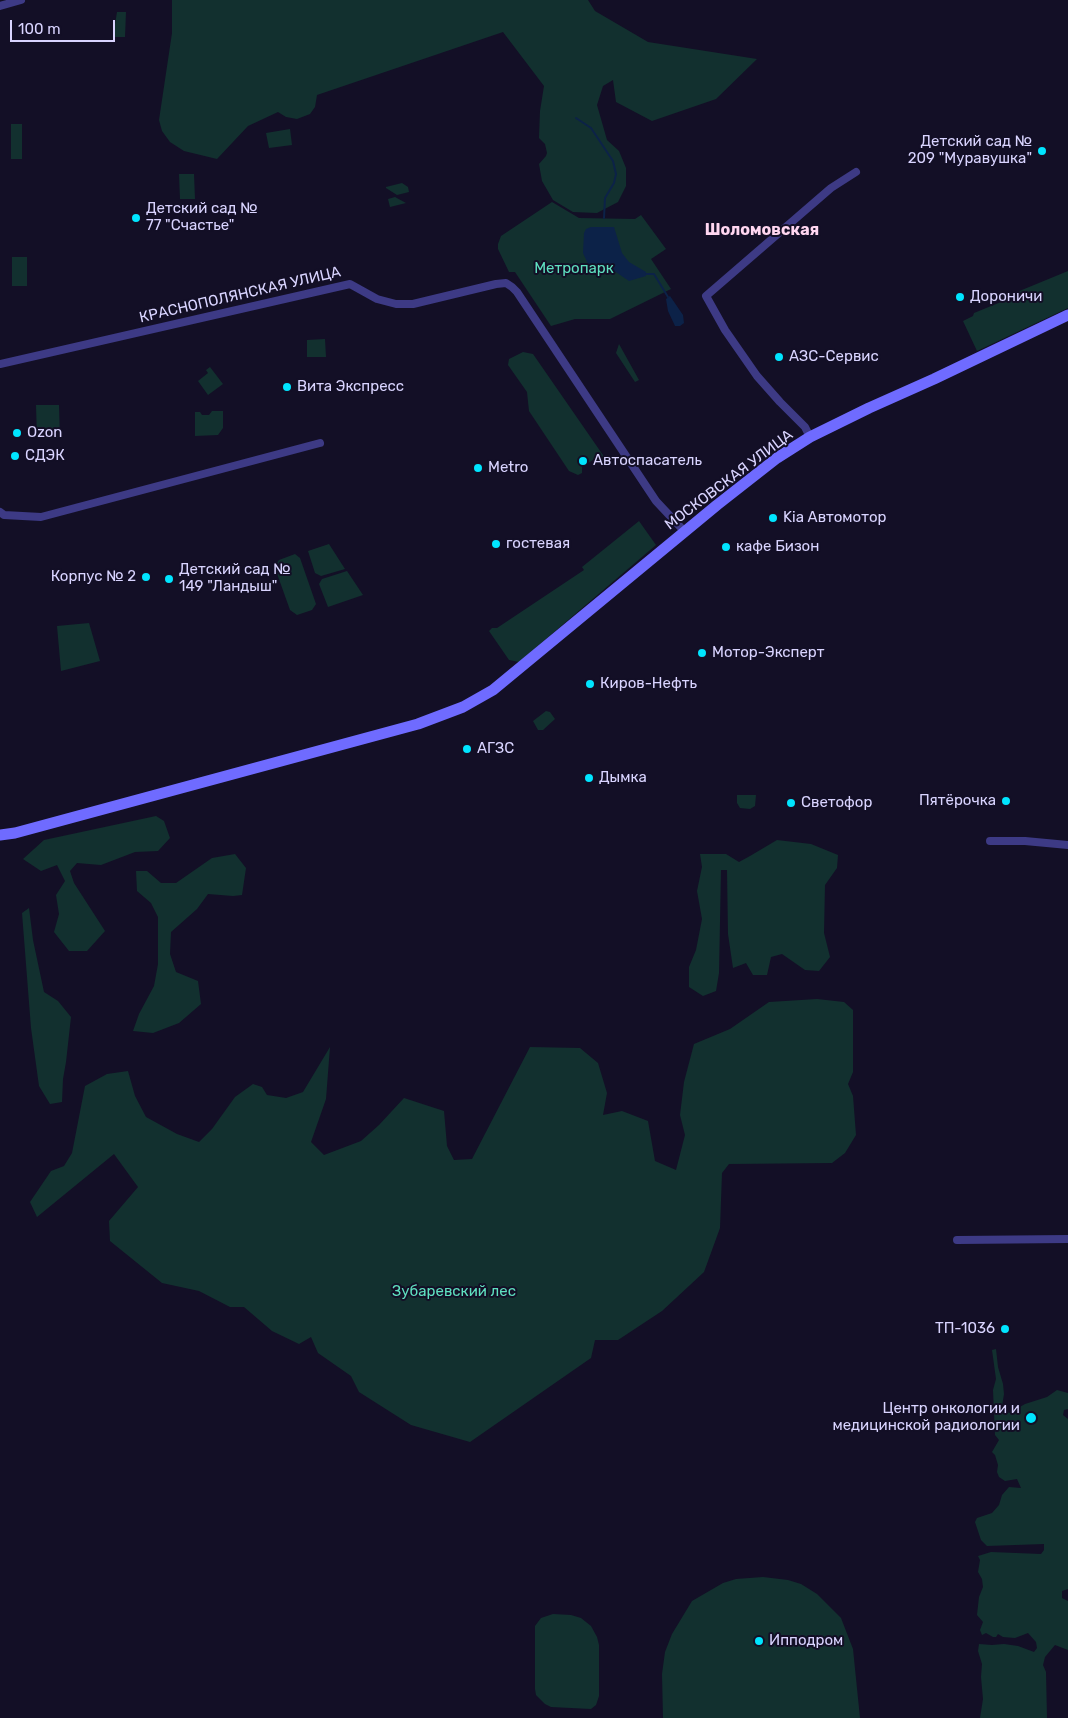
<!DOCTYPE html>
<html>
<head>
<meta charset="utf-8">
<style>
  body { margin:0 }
  #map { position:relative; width:1068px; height:1718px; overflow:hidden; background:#130f26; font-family:Rubik,sans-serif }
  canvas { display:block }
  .scale { position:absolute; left:10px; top:20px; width:105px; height:22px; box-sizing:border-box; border:2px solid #d9d4ff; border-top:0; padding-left:6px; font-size:15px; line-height:18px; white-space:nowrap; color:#d9d4ff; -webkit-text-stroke:4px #130f26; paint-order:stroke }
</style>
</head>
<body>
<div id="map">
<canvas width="1068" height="1718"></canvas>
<div class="scale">100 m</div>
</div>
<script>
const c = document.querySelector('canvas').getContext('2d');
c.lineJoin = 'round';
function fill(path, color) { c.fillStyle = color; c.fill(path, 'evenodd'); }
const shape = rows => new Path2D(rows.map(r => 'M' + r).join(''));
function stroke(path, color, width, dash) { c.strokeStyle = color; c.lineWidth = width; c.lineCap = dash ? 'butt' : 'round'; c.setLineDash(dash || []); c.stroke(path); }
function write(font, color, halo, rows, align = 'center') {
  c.font = font + ' Rubik,sans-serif'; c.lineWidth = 4; c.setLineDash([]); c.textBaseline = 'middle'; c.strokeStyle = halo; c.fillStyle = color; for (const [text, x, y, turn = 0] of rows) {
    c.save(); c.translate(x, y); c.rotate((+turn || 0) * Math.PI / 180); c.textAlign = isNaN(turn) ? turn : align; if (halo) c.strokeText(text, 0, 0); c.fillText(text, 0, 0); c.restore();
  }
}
const green = shape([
  [172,0,588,0,595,11,648,42,757,59,716,99,652,121,616,102,613,80,603,86,597,105,607,140,619,151,626,168,626,186,618,202,597,213,573,212,553,200,542,181,539,164,546,156,547,153,545,144,539,138,540,111,544,86,503,32,317,95,315,107,310,114,297,119,286,117,278,112,248,126,217,159,184,151,170,142,162,131,159,120,172,33],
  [117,12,126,12,125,37,113,37],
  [11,124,22,124,22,159,11,159],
  [290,129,292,145,269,148,266,133],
  [179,174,194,174,195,199,180,199],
  [402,183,408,187,409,192,397,195,386,188,386,187],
  [395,197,406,203,390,207,388,199],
  [552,202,579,218,635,219,641,215,666,249,651,259,671,289,610,319,575,319,551,326,515,272,509,272,498,249,498,244,501,236],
  [12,257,27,257,27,286,12,286],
  [1068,271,1068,308,977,351,963,321,973,316,974,313,1001,302,1000,299],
  [325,339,326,357,307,357,307,340],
  [619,344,639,380,635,382,616,353],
  [523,352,533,354,605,458,602,460,596,458,582,467,582,473,578,475,569,471,529,411,527,392,508,365,509,359],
  [210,367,223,384,208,395,198,381,208,373,206,370],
  [36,405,59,405,60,438,37,439],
  [212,411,223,411,223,428,218,435,195,436,195,412,200,412,202,415,209,415],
  [639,521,656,545,519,662,509,660,489,631,492,628,497,628,584,570,582,567],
  [329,544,345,569,321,576,315,573,308,551],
  [295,554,300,558,316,604,312,610,297,615,290,610,275,568,276,564,279,560],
  [347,571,363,595,328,607,319,584,322,579],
  [89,623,100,661,61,671,57,626],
  [546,711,550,712,555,719,543,730,538,730,533,721],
  [737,795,756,795,755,806,750,809,740,808,737,803],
  [156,816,164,821,170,838,158,851,135,852,101,865,77,863,70,871,74,883,105,931,87,951,69,951,54,932,59,914,56,895,65,881,57,865,41,871,23,859,44,840],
  [777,840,811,844,838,855,837,868,825,885,824,933,830,957,819,971,805,970,782,954,771,957,767,975,753,975,746,963,733,968,728,934,727,870,721,870,719,973,716,991,703,996,689,987,689,967,696,950,702,919,697,891,702,867,700,854,726,854,739,862,750,856],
  [235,854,246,868,242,895,233,896,208,894,197,909,171,932,170,954,176,972,198,981,201,1004,179,1023,153,1033,133,1031,139,1014,154,986,158,964,158,917,151,903,137,891,136,871,147,871,161,883,176,883,212,858],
  [29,908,33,940,44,992,58,1001,71,1017,66,1062,63,1079,62,1102,50,1104,39,1086,31,1028,22,913],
  [817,999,844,1002,853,1010,853,1072,848,1084,853,1096,856,1135,845,1153,832,1163,729,1164,722,1173,720,1228,704,1272,662,1311,618,1340,595,1340,591,1358,470,1442,411,1425,359,1392,351,1376,318,1353,311,1337,299,1344,272,1331,244,1307,230,1307,199,1291,162,1283,110,1241,109,1221,138,1187,114,1154,37,1217,30,1202,51,1171,64,1166,72,1153,85,1086,107,1074,128,1071,135,1096,146,1117,177,1134,199,1142,212,1129,235,1097,253,1084,262,1087,267,1095,286,1098,303,1092,330,1047,326,1099,311,1142,324,1155,361,1141,379,1125,404,1098,444,1111,447,1146,454,1160,472,1159,530,1047,580,1048,598,1063,607,1093,603,1115,622,1111,648,1121,655,1161,676,1170,685,1135,680,1115,684,1082,694,1044,730,1029,769,1002],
  [996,1349,998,1367,1003,1384,1004,1394,1002,1406,1009,1413,1025,1404,1047,1397,1057,1390,1068,1393,1068,1409,1064,1410,1063,1415,1068,1419,1068,1589,1062,1591,1062,1598,1068,1601,1068,1650,1055,1645,1045,1657,1043,1665,1046,1672,1047,1718,980,1718,983,1699,981,1677,982,1664,978,1651,979,1644,992,1645,1004,1644,1018,1646,1034,1652,1037,1648,1036,1642,1028,1633,1015,1638,1003,1637,998,1634,996,1637,993,1637,986,1633,982,1635,980,1630,983,1622,977,1615,979,1597,983,1587,982,1579,978,1572,980,1560,978,1556,991,1552,1041,1554,1044,1550,1044,1544,987,1546,981,1540,975,1522,977,1518,992,1513,999,1505,1002,1495,1009,1487,1021,1488,1017,1479,1005,1481,999,1477,997,1472,998,1465,995,1455,992,1452,999,1440,995,1435,993,1390,996,1379,992,1350],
  [763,1577,788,1580,801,1584,817,1594,841,1618,853,1649,860,1718,663,1718,662,1674,665,1652,672,1634,692,1601,723,1583,736,1579],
  [553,1614,571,1615,581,1618,591,1626,597,1637,599,1645,599,1696,596,1705,591,1709,551,1707,545,1704,536,1695,535,1689,535,1626,541,1618]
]);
const water = shape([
  [591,227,614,227,622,253,629,262,646,272,646,276,629,281,607,266,588,264,583,253,584,233,586,229],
  [670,296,683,315,684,323,680,326,675,326,668,311,666,299]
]);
const stream = shape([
  [576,118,591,128,613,161,616,174,614,183,605,198,604,218],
  [646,274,654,274,668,297]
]);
const street = shape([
  [0,6,21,0],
  [0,364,350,284,377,299,396,304,413,304,496,284,506,283,512,287,517,292,656,501,685,532],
  [810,437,805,427,780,402,757,376,725,330,706,296,831,188,856,172],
  [0,512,4,515,41,517,320,443],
  [990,841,1025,841,1068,845],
  [957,1240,1068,1239]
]);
const secondary = shape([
  [0,835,15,833,418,724,463,707,493,690,717,505,777,458,810,437,869,408,934,379,1068,315]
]);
const markers = [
  [1042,151,5,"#00e5ff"],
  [136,218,5,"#00e5ff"],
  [960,297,5,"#00e5ff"],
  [779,357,5,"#00e5ff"],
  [287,387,5,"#00e5ff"],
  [17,433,5,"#00e5ff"],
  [15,456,5,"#00e5ff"],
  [583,461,5,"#00e5ff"],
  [478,468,5,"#00e5ff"],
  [773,518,5,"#00e5ff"],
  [496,544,5,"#00e5ff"],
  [726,547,5,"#00e5ff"],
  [146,577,5,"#00e5ff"],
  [169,579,5,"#00e5ff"],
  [702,653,5,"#00e5ff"],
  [590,684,5,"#00e5ff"],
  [467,749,5,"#00e5ff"],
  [589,778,5,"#00e5ff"],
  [1006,801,5,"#00e5ff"],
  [791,803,5,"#00e5ff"],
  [1005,1329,5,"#00e5ff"],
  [1031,1418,6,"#00e5ff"],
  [759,1641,5,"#00e5ff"]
];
const poiNames = [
  ["Детский сад №",1032,142,"right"],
  ["209 \"Муравушка\"",1032,159,"right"],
  ["Детский сад №",146,209],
  ["77 \"Счастье\"",146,226],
  ["Дороничи",970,297],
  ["АЗС-Сервис",789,357],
  ["Вита Экспресс",297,387],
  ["Ozon",27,433],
  ["СДЭК",25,456],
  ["Автоспасатель",593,461],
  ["Metro",488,468],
  ["Kia Автомотор",783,518],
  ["гостевая",506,544],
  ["кафе Бизон",736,547],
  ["Детский сад №",179,570],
  ["149 \"Ландыш\"",179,587],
  ["Корпус № 2",136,577,"right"],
  ["Мотор-Эксперт",712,653],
  ["Киров-Нефть",600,684],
  ["АГЗС",477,749],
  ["Дымка",599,778],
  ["Пятёрочка",996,801,"right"],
  ["Светофор",801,803],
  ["ТП-1036",995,1329,"right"],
  ["Центр онкологии и",1020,1409,"right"],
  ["медицинской радиологии",1020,1426,"right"],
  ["Ипподром",769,1641]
];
const parkNames = [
  ["Метропарк",574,269],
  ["Зубаревский лес",454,1292]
];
const streetNames = [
  ["КРАСНОПОЛЯНСКАЯ УЛИЦА",240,295,-13],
  ["МОСКОВСКАЯ УЛИЦА",729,480,-37]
];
const neighbourhoodNames = [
  ["Шоломовская",762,230]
];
fill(green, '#12302f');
fill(water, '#0c2248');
stroke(stream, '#0c2248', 2);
stroke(street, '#3d3a85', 8);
stroke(secondary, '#6f6bff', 11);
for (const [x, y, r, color] of markers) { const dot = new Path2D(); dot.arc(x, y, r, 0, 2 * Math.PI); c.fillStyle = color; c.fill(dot); stroke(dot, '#130f26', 2); }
write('15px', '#d9d4ff', '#130f26', poiNames, 'left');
write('15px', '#5fe0c0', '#130f26', parkNames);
write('15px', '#d9d4ff', '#130f26', streetNames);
write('bold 16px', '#ffd6f0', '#130f26', neighbourhoodNames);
</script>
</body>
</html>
